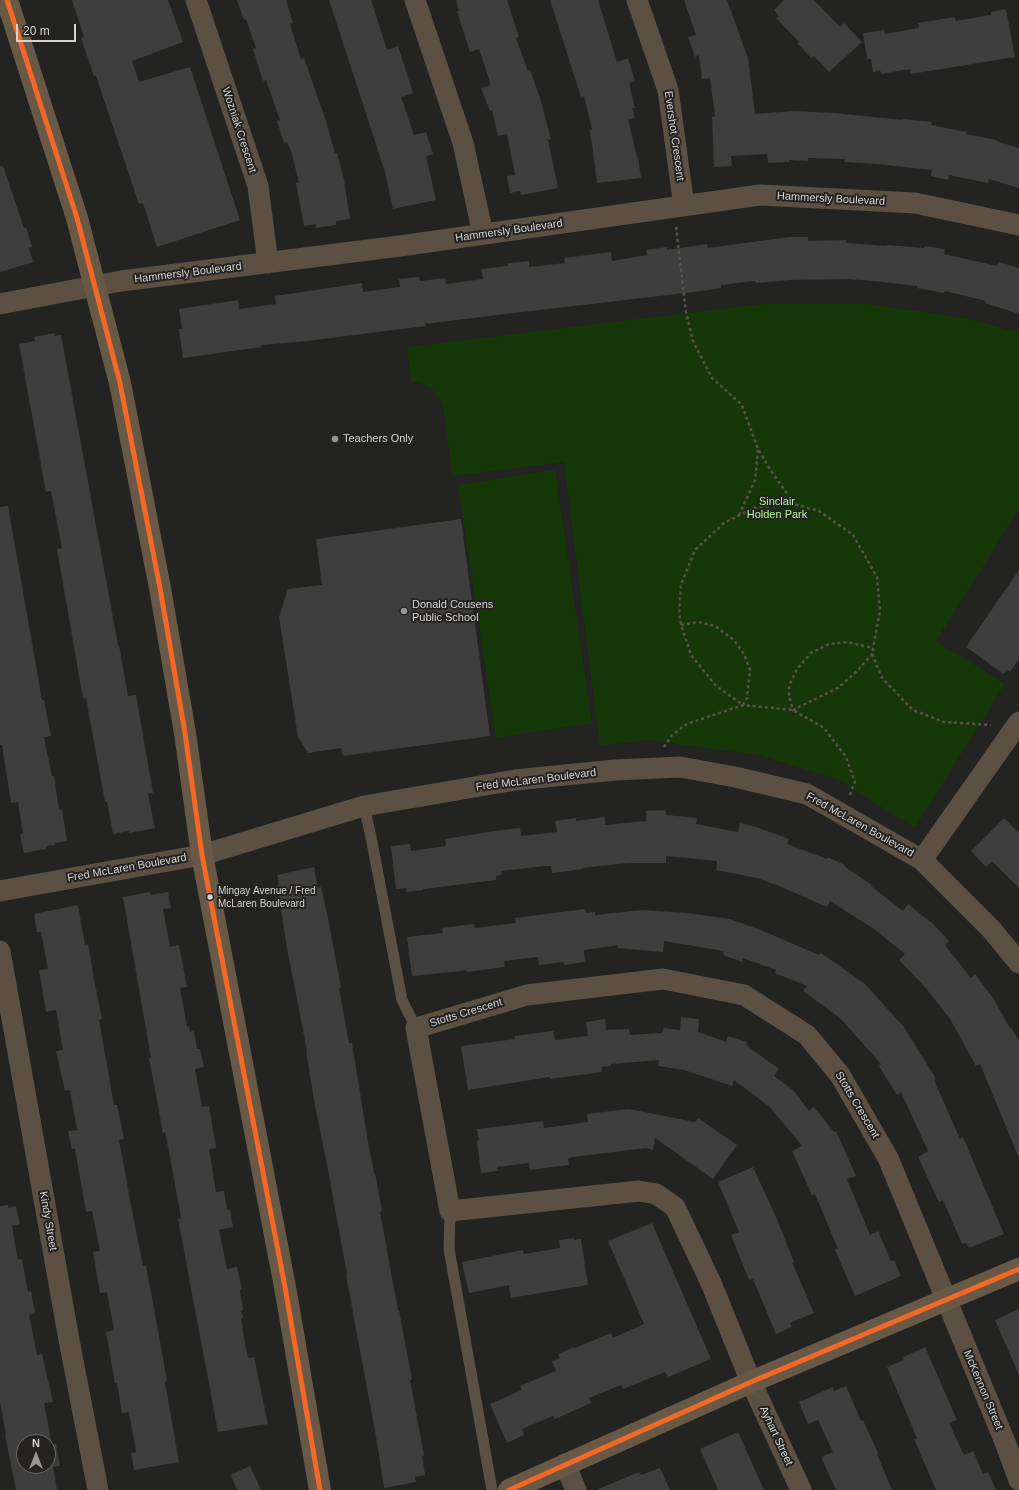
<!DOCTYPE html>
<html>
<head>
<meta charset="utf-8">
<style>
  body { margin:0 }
  #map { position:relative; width:1019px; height:1490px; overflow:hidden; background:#232322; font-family:Helvetica,sans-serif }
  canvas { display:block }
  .north { position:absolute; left:16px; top:1434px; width:40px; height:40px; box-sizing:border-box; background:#242321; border:1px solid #6b6a68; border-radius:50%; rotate:0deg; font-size:11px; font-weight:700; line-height:16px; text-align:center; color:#d5d4d2 }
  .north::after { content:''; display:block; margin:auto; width:14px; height:18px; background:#979694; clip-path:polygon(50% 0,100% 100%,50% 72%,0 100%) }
  .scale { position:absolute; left:16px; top:24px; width:60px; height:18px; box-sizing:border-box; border:2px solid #d5d4d2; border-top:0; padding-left:5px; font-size:12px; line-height:14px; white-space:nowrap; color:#d5d4d2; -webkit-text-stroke:3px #242321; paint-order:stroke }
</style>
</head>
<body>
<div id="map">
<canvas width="1019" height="1490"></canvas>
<div class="north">N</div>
<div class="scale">20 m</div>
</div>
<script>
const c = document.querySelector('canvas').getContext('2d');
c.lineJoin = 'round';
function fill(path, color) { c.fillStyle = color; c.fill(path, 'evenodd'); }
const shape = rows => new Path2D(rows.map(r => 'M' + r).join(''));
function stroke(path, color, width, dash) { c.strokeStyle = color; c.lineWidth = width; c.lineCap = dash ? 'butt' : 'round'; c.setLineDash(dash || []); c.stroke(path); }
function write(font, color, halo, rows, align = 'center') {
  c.font = font + ' Helvetica,sans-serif'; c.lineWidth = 4; c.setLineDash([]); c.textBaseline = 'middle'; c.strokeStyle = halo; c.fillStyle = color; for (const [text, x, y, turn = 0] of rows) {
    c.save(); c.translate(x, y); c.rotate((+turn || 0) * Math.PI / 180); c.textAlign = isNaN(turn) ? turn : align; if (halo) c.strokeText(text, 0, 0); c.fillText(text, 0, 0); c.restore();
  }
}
const green = shape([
  [763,304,868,304,970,319,1019,333,1019,509,936,641,1005,684,915,828,837,779,758,755,647,740,600,746,564,462,452,476,443,403,429,386,411,381,407,347],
  [555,470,592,723,496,738,458,485]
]);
const building = shape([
  [72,0,168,0,183,42,132,61,139,82,190,67,240,220,157,247,143,203,139,204,96,76,94,76,81,38,84,37],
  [237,0,286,0,293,23,290,24,301,59,304,58,326,121,335,153,337,153,344,179,350,219,336,221,336,225,316,228,316,224,304,226,296,183,299,182,291,151,287,142,284,143,277,121,280,120,266,80,263,81,253,49,256,48,246,19,244,20],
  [329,0,371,0,387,50,398,46,413,93,401,97,414,135,426,132,433,154,426,156,436,200,393,209,385,172],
  [456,0,507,0,519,37,516,38,528,71,530,70,540,98,551,139,548,140,558,188,521,195,520,191,510,193,507,176,515,175,507,134,498,136,492,110,490,111,481,88,491,85,479,49,470,52,457,11,459,11],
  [550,0,598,0,617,62,628,58,635,81,629,83,635,108,632,108,635,118,628,119,637,157,638,157,641,178,597,183,592,143,589,130,592,130,584,96,581,97],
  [684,0,727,0,748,58,755,114,794,111,834,113,903,120,903,119,932,122,931,125,967,132,966,134,996,140,996,141,1019,148,1019,188,989,179,988,183,949,175,948,180,931,176,932,170,877,164,844,162,845,159,808,158,808,161,789,160,789,162,768,163,767,154,731,156,732,166,714,167,712,117,715,116,710,78,702,79,699,55,695,57,688,37,696,35],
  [784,0,814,0,840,27,844,23,862,42,829,72,814,56,811,58,797,43,799,42,776,18,779,16,774,10],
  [1006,9,1015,57,911,74,910,69,881,74,880,70,873,72,871,59,867,59,863,33,884,30,885,34,919,28,918,23,955,17,956,21,991,15,991,12],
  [0,166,3,166,24,228,26,227,32,247,29,248,33,262,0,272],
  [789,237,808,237,808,241,846,240,846,243,887,246,887,245,924,248,925,246,945,249,944,254,997,266,999,262,1019,268,1019,314,985,303,986,301,945,291,944,293,917,288,917,286,883,282,849,279,790,280,756,283,755,281,721,285,721,288,694,292,514,313,425,324,426,326,307,341,261,345,261,347,183,358,179,329,182,329,179,309,238,300,239,309,276,304,275,296,362,283,363,292,400,287,399,279,419,277,420,281,445,278,446,284,483,279,481,269,508,266,508,263,529,261,529,267,565,263,564,258,611,252,612,261,647,255,646,250,667,247,667,250,707,244,708,248],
  [54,333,55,336,61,335,118,645,119,645,128,696,136,695,153,793,148,794,155,828,129,833,129,831,113,834,107,802,105,802,86,698,83,699,57,549,62,548,51,491,46,492,19,344,35,341,34,337],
  [8,506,42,700,44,700,51,736,44,737,52,776,54,776,59,810,62,809,67,841,54,843,55,845,46,846,46,849,24,853,20,834,23,833,18,802,11,803,2,745,0,745,0,507],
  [461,519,490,736,343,756,341,748,308,753,298,737,279,617,288,589,322,585,316,539],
  [1019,570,1019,659,1010,672,1007,669,1004,674,966,647],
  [666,810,666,815,697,818,696,824,738,832,740,823,756,827,789,839,787,844,827,859,827,857,845,865,845,867,872,885,871,886,903,911,908,904,933,924,949,941,945,945,971,978,975,974,993,998,1010,1028,1011,1027,1019,1042,1019,1158,980,1064,976,1066,950,1019,925,987,899,960,905,954,874,929,830,901,827,907,779,886,757,878,716,870,717,861,666,856,666,863,628,863,582,868,583,869,552,873,551,866,545,866,501,871,502,875,496,876,496,880,423,889,423,890,406,892,406,888,396,889,391,846,410,844,411,851,446,846,445,839,501,830,520,828,521,836,557,832,555,821,576,818,576,821,605,817,605,825,646,821,646,811],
  [1004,818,1019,833,1019,888,992,861,986,867,971,851],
  [314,867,318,888,321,887,328,918,341,988,339,988,349,1043,352,1043,367,1136,374,1173,375,1173,382,1211,380,1212,398,1310,399,1310,412,1379,410,1380,424,1455,422,1456,425,1475,415,1477,416,1482,384,1488,377,1442,346,1275,347,1275,329,1175,315,1106,306,1051,307,1051,287,948,277,885,279,885,277,875],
  [150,892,151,895,168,892,171,908,163,909,170,947,179,945,187,987,180,988,187,1027,189,1026,190,1032,194,1031,197,1049,200,1049,204,1067,195,1069,202,1107,209,1106,216,1148,209,1149,216,1192,224,1191,227,1210,230,1209,233,1227,219,1230,227,1269,237,1267,242,1289,240,1290,243,1310,241,1311,243,1318,241,1318,244,1338,248,1358,254,1357,268,1424,218,1432,178,1219,181,1218,173,1173,165,1132,163,1133,149,1058,151,1058,123,897],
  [78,905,85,945,88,944,94,979,102,1019,99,1020,114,1105,117,1105,124,1139,119,1140,134,1221,143,1266,146,1266,160,1341,167,1381,165,1382,179,1462,134,1470,131,1453,136,1452,129,1412,122,1413,117,1383,115,1383,106,1332,114,1330,107,1292,100,1293,93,1252,100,1251,92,1211,86,1212,75,1149,72,1149,68,1131,77,1130,70,1090,65,1091,56,1051,63,1050,56,1010,46,1012,39,970,48,969,41,932,37,932,34,914],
  [585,909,586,913,595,912,595,915,642,910,687,913,730,919,763,931,819,955,821,953,865,984,904,1027,936,1079,934,1080,960,1139,963,1137,1004,1234,969,1248,966,1243,962,1244,943,1200,939,1202,918,1157,928,1151,901,1092,897,1095,879,1066,881,1064,840,1018,803,991,807,986,775,973,776,970,743,958,742,962,723,955,724,951,664,941,663,952,618,948,618,945,584,950,585,962,564,965,564,962,539,965,538,957,504,961,505,967,467,972,467,970,461,971,412,976,407,937,443,933,442,928,474,924,475,928,516,923,515,918],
  [681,1017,699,1019,698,1032,726,1042,728,1036,747,1042,746,1045,779,1069,774,1076,793,1090,809,1111,814,1107,834,1132,836,1131,856,1176,847,1179,870,1235,878,1231,891,1261,894,1260,901,1276,855,1296,835,1250,838,1249,815,1194,812,1195,792,1151,802,1146,770,1107,734,1080,732,1086,684,1070,658,1066,659,1060,611,1064,611,1066,602,1067,602,1072,550,1079,550,1077,468,1090,461,1046,515,1039,515,1036,553,1031,555,1040,588,1036,586,1022,605,1019,606,1030,629,1029,630,1035,662,1033,663,1028,680,1030],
  [629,1109,695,1122,698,1118,737,1145,713,1179,655,1138,653,1150,646,1148,573,1157,568,1159,569,1165,530,1170,529,1163,497,1167,498,1171,481,1173,477,1141,479,1140,477,1129,543,1121,544,1128,588,1122,587,1114],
  [753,1167,776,1217,794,1262,792,1262,814,1313,790,1323,792,1327,776,1334,753,1279,749,1280,731,1235,739,1232,718,1182],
  [8,1205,8,1208,16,1206,20,1224,12,1226,18,1260,22,1259,28,1292,31,1291,35,1313,29,1315,37,1355,42,1354,53,1402,44,1403,52,1445,56,1444,60,1466,53,1467,57,1490,16,1490,5,1435,6,1435,0,1402,0,1206],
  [24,1442,48,1442,48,1466,24,1466],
  [652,1223,711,1359,668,1377,665,1372,623,1389,621,1385,589,1398,591,1403,555,1419,553,1416,522,1429,524,1435,507,1443,490,1404,522,1390,520,1386,556,1371,552,1361,560,1358,558,1354,574,1347,575,1348,611,1333,613,1338,644,1324,608,1241],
  [574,1238,574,1240,581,1239,588,1285,511,1298,509,1285,469,1293,462,1262,523,1250,524,1254,560,1248,559,1240],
  [1019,1309,1019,1375,995,1320],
  [925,1347,957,1420,949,1423,964,1455,973,1451,983,1474,988,1472,996,1490,936,1490,914,1439,917,1438,887,1367,904,1360,903,1357],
  [846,1386,861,1421,863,1420,878,1453,877,1454,892,1490,836,1490,821,1457,833,1452,818,1420,808,1424,799,1402,833,1387,834,1391],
  [738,1432,764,1490,718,1490,700,1449],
  [250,1466,261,1490,237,1490,231,1475],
  [660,1468,670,1490,596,1490,639,1472,641,1475]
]);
const path = shape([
  [676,227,686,312,693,341,712,378,742,405,758,449,773,474,794,503],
  [739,515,755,480,758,450],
  [681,625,698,622,715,626,734,640,744,654,750,670,747,698,743,705,716,686,691,655,681,625,679,613,681,585,695,550,724,523,754,508,794,504,819,511,853,535,877,577,880,611,873,648,872,654,858,670,838,688,793,710,789,696,789,686,797,669,811,653,829,644,847,642,873,648],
  [872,654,882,678,913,710,944,722,991,725],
  [664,747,672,735,687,724,743,705,793,710,824,728,846,757,855,782,850,795]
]);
const lane = shape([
  [364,806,371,837,402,1000,416,1028],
  [450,1211,449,1249,492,1490]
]);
const street = shape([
  [196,0,258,186,268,263],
  [415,0,463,143,483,234],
  [637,0,668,90,684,206],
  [0,304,121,281,400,246,760,195,915,203,1019,225],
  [922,860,1019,722],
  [0,891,202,855,364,806,515,780,615,770,680,767,735,777,807,794,922,860,991,929,1019,963],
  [0,951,69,1340,98,1490],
  [565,1464,576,1490],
  [801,1490,751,1382,711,1283,675,1207,656,1194,639,1191,450,1211,416,1028,527,995,663,979,744,995,807,1035,840,1075,888,1158,1005,1442,1019,1480]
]);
const secondary = shape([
  [7,0,77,218,120,383,160,588,185,733,202,855,285,1287,320,1490],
  [509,1490,751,1382,1019,1269]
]);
const bus1 = shape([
  [7,0,77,218,120,383,160,588,185,733,202,855,285,1287,320,1490],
  [509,1490,751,1382,1019,1269]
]);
const markers = [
  [335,439,4,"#979694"],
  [404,611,4,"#979694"],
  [210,897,3.5,"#d5d4d2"]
];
const busNames = [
  ["Mingay Avenue / Fred",218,891],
  ["McLaren Boulevard",218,904]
];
const streetNames = [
  ["Wozniak Crescent",239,130,72],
  ["Evershot Crescent",674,136,82],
  ["Hammersly Boulevard",831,199,3],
  ["Hammersly Boulevard",509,231,-8],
  ["Hammersly Boulevard",188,273,-7],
  ["Fred McLaren Boulevard",536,780,-7],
  ["Fred McLaren Boulevard",860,825,29],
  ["Fred McLaren Boulevard",127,868,-10],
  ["Stotts Crescent",466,1013,-17],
  ["Stotts Crescent",857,1105,59],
  ["Kindy Street",48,1221,80],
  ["McKennon Street",983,1390,67],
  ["Ayhart Street",776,1436,65]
];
const poiNames = [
  ["Teachers Only",343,439],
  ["Donald Cousens",412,605],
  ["Public School",412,618]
];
const parkNames = [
  ["Sinclair",777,502],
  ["Holden Park",777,515]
];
fill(green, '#163809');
fill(building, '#3f3e3e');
stroke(path, '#5a534b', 2.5, [3, 3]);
stroke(lane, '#5b5042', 11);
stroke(street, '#5b5042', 21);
stroke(secondary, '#675946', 22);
stroke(bus1, '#f36827', 5);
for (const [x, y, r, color] of markers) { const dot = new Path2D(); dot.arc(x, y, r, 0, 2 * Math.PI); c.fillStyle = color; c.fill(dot); stroke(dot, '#242321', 1.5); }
write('10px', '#d5d4d2', '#242321', busNames, 'left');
write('11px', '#d5d4d2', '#242321', streetNames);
write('11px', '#d5d4d2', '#242321', poiNames, 'left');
write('11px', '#acf796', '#242321', parkNames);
</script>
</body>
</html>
